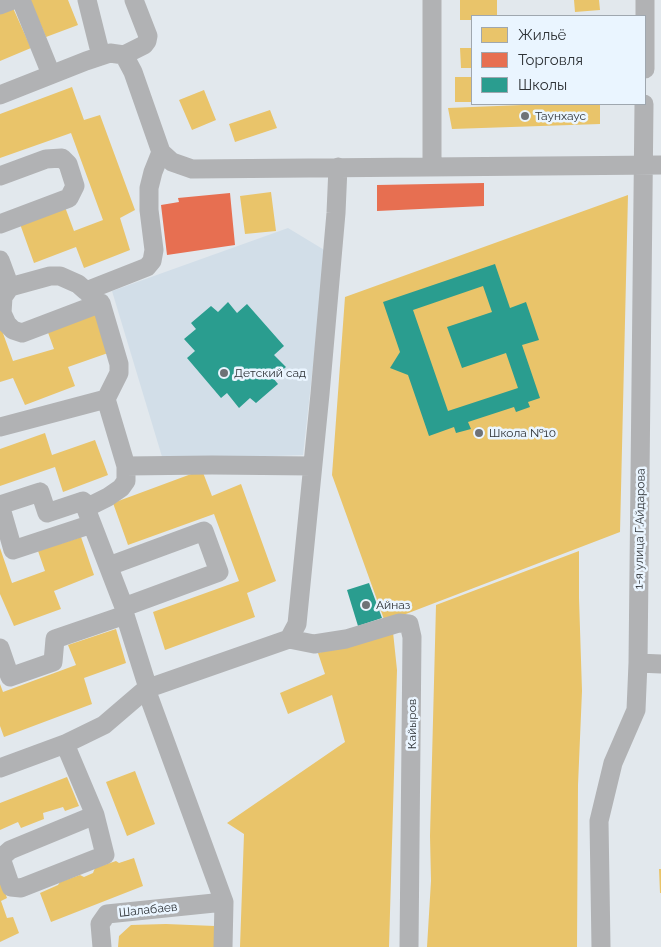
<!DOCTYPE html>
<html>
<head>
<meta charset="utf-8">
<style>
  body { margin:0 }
  #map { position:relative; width:661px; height:947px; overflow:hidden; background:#e2e8ed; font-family:Raleway,sans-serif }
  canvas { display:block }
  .legend { position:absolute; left:471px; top:15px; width:175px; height:90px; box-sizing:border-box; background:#eaf5ff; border:1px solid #9fa7af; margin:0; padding:6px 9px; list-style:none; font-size:15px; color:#2f3337 }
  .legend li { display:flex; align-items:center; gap:10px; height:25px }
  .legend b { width:25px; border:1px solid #9fa7af }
</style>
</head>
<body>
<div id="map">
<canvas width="661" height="947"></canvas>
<ul class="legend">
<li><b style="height:14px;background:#e9c46a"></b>Жильё</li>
<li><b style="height:14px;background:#e76f51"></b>Торговля</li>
<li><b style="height:14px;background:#2a9d8f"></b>Школы</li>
</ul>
</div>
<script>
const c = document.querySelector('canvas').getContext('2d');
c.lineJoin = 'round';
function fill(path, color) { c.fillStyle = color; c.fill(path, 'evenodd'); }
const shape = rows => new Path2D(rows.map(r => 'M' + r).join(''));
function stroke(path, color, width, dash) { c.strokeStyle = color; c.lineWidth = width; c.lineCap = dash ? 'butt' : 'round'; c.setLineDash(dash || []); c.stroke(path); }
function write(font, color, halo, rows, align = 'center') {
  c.font = font + ' Raleway,sans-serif'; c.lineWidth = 5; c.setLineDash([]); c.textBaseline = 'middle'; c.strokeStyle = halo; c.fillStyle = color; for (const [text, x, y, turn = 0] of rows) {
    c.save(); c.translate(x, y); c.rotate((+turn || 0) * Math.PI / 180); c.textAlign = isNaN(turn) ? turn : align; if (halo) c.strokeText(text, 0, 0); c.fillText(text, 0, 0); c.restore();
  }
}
const built = shape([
  [288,228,326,251,303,455,163,460,112,291]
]);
const homes = shape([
  [30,0,68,0,78,25,46,37],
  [460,0,497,0,497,16,472,16,472,20,460,20],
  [574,0,599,0,600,10,575,12],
  [13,8,31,48,0,61,0,14],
  [460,48,472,48,472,68,461,68],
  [455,77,472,77,472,102,455,102],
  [72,87,84,120,100,115,135,210,120,218,130,250,84,268,76,247,34,263,20,224,65,207,74,231,103,220,71,133,0,158,0,114],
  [204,90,216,120,192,130,179,100],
  [547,104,600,104,600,124,452,129,448,108],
  [270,110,277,128,235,142,229,124],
  [271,192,276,231,245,234,240,196],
  [628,195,620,532,385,622,332,475,345,297],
  [95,311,108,353,68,367,75,386,25,405,13,378,0,382,0,325,13,361,54,349,46,327],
  [45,433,52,455,95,440,108,475,63,492,55,467,0,486,0,449],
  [202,470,212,496,241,484,276,581,247,593,255,617,165,650,153,612,239,581,214,514,128,545,113,503],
  [81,537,94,575,54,591,61,609,14,626,0,594,0,548,12,583,45,571,38,551],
  [579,551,579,598,582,691,578,785,577,947,427,947,431,881,430,836,436,605],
  [116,629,126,663,84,678,92,704,4,737,0,726,0,684,3,692,76,665,68,645],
  [393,632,397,670,389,947,240,947,244,834,227,823,345,742,332,695,288,714,280,693,325,674,318,653],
  [135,771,155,824,127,836,106,782],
  [67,777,79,806,65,811,63,807,43,813,44,819,21,828,18,822,0,830,0,803],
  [134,858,143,886,51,922,40,893,58,885,60,882,80,875,84,877,93,873,95,868,116,861,119,863],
  [659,869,661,869,661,893,660,893],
  [0,878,7,898,1,901,7,918,13,917,19,933,0,942],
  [166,924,215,926,214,947,118,947,119,936,131,925]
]);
const shops = shape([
  [484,183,484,206,377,211,377,185],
  [230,193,235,245,167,255,161,205,179,202,178,198]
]);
const schools = shape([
  [495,264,510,308,526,302,539,340,522,345,540,398,528,402,530,407,516,412,514,407,468,422,471,429,456,433,454,427,429,436,408,375,390,368,400,352,383,302],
  [483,286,492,312,447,327,462,368,506,353,518,388,448,411,413,310],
  [228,302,237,313,247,304,284,346,274,355,286,367,273,378,278,384,256,403,250,398,239,408,227,393,221,398,187,358,195,351,184,339,196,329,191,323,211,306,218,312],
  [369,583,382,618,358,626,347,590]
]);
const minor = shape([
  [21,0,51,74],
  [87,0,101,56],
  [432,0,432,167],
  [0,5,13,0],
  [124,55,133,72,161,152,172,162,192,169,661,165],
  [645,69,645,0],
  [0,95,86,61,110,53,124,55,144,45,147,41,148,36,134,0],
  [0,176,46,159,62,158,68,164,75,186,69,198,0,224],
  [0,260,10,287,3,297,2,313,7,324,13,330,22,333,101,303,119,364,119,373,106,399],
  [10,287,50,276,60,276,78,284,94,298],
  [86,291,147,267,152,261,154,250,149,210,149,188,153,172,161,152],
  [0,427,106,399,126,466,126,481,121,488,108,497,86,508],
  [126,466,212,465,312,466],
  [40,492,47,513,83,501,92,524,13,550,0,505,40,492],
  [92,524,124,607,219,572,204,531,109,566],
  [289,639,314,644,346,639,399,623,409,624,412,637,409,947],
  [0,648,10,677,53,662,55,639,125,615,148,688],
  [638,663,661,664],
  [146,689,224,902,223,947],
  [65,744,95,815,105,855,21,888,11,887,1,858,10,850,95,815],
  [0,768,65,744,104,725,146,689,289,639,297,624,320,394,336,213,338,167],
  [102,947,100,924,107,914,224,902],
  [601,947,599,821,613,763,636,710,638,663,644,104]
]);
const markers = [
  [525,116,5,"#6e7277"],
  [224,373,5,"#6e7277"],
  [479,433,5,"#6e7277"],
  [366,605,5,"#6e7277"]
];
const poiNames = [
  ["Таунхаус",535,116],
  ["Детский сад",234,373],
  ["Школа №10",489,433],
  ["Айназ",376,605]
];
const streetNames = [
  ["1-я улица Г.Айдарова",640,529,-89],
  ["Кайыров",412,724,-90],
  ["Шалабаев",148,910,-6]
];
fill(built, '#d2dee8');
fill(homes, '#e9c46a');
fill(shops, '#e76f51');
fill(schools, '#2a9d8f');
stroke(minor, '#b1b2b4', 19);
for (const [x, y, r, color] of markers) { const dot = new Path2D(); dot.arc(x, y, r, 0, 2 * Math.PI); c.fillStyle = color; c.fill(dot); stroke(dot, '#eaf5ff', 2); }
write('12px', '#2f3337', '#eaf5ff', poiNames, 'left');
write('12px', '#2f3337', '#eaf5ff', streetNames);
</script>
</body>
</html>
